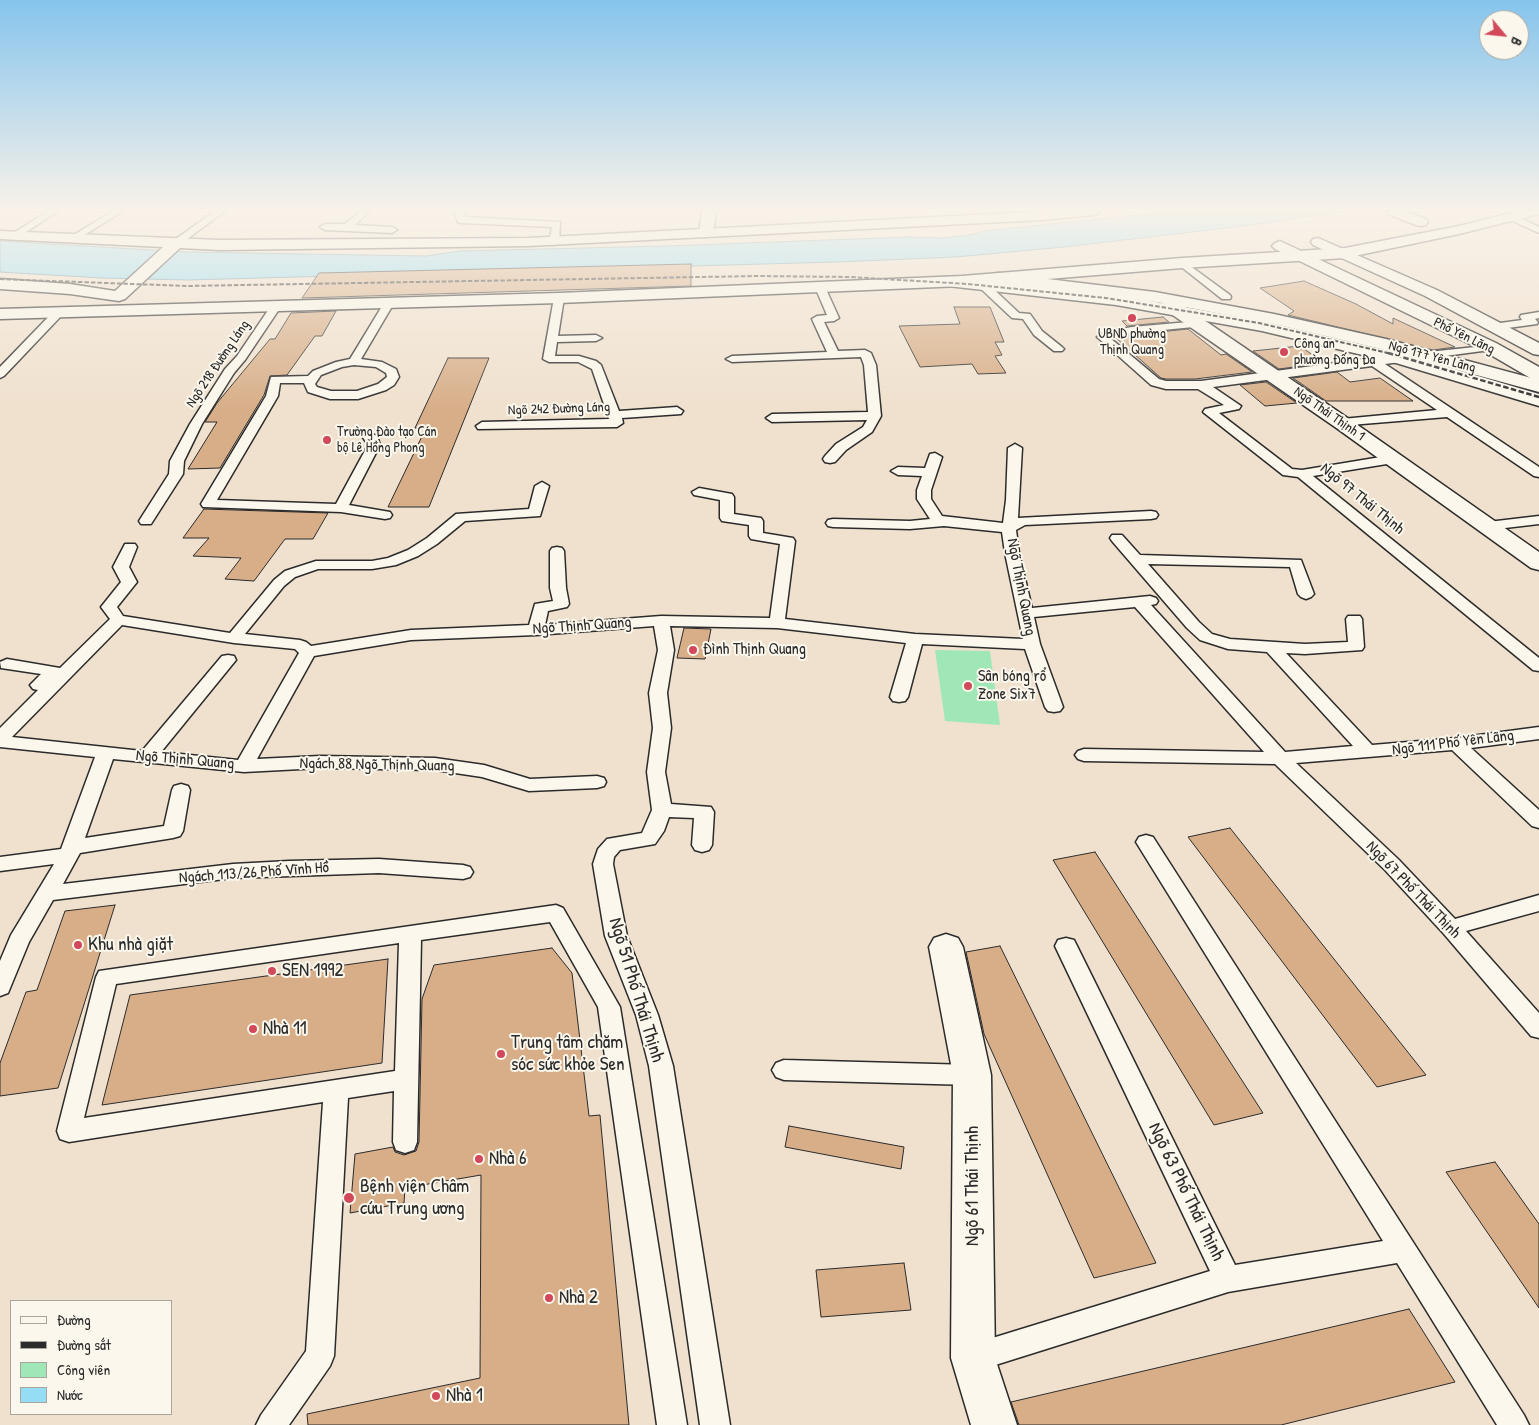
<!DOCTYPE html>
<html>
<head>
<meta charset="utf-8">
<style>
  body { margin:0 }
  #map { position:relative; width:1539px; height:1425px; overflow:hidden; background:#f0e1ce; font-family:"Patrick Hand",sans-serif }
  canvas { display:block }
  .legend { position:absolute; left:10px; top:1300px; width:162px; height:115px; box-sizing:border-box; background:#fbf7ec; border:1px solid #a8a59f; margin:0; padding:6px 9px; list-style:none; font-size:15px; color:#2b2b2b }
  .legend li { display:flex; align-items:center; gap:10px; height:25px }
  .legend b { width:25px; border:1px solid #a8a59f }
  .north { position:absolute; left:1479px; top:10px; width:50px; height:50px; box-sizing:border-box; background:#fbf7ec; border:1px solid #a8a59f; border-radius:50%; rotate:118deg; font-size:14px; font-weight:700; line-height:20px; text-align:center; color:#2b2b2b }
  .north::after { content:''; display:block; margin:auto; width:18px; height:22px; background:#d1495b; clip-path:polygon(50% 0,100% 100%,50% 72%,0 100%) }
</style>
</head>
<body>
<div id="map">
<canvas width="1539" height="1425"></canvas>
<ul class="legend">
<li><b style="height:6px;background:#fbf7ec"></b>Đường</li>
<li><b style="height:6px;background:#2b2b2b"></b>Đường sắt</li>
<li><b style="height:14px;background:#9fe7b6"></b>Công viên</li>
<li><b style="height:14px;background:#94ddf5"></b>Nước</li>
</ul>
<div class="north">B</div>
</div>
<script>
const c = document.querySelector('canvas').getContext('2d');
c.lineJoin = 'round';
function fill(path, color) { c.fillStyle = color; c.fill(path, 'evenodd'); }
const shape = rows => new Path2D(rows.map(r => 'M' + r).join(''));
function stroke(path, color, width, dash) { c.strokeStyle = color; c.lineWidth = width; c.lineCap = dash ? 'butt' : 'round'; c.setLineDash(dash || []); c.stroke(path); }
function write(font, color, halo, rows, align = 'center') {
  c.font = font + ' "Patrick Hand",sans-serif'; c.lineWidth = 4; c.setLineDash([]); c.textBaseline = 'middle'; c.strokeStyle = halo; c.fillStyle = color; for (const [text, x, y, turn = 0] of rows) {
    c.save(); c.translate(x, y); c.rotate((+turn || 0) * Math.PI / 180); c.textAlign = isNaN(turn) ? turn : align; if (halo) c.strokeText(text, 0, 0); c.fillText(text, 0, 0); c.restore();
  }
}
const green = shape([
  [935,650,990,651,1000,725,945,721]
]);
const water = shape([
  [1177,211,1344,211,1252,225,1064,247,956,257,837,262,188,280,102,278,0,272,0,241,186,252,426,256,460,251,666,246,908,237,942,238,970,235,985,231,1177,211]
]);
const building = shape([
  [691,264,691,286,302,298,319,273,691,264],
  [1304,281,1356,304,1393,324,1393,318,1455,347,1433,350,1288,315,1294,311,1260,288,1304,281],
  [954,307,990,307,1004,342,995,342,1002,355,995,356,1006,373,978,374,972,364,920,367,899,326,960,324,954,307],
  [336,311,322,336,315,336,287,375,270,376,264,395,220,468,188,469,217,422,205,422,217,403,270,339,275,339,291,313,336,311],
  [1163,317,1169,322,1127,326,1122,321,1163,317],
  [1188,329,1221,355,1226,354,1252,372,1195,379,1166,379,1161,378,1116,338,1132,335,1188,329],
  [1300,346,1324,363,1279,369,1253,351,1300,346],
  [448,358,489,358,429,507,388,507,426,428,415,428,448,358],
  [1337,372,1350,382,1380,378,1413,401,1326,401,1293,378,1337,372],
  [1266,382,1297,403,1265,406,1240,385,1266,382],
  [204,509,328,513,313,539,285,539,254,581,225,579,241,558,193,556,209,538,183,538,204,509],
  [684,628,711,629,705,659,677,658,684,628],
  [1230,828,1426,1075,1377,1087,1188,837,1230,828],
  [1095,852,1263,1113,1214,1125,1053,860,1095,852],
  [115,905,58,1088,0,1096,0,1063,26,992,37,990,65,911,115,905],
  [1000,946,1156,1263,1094,1278,984,1034,966,952,1000,946],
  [552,948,572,973,589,1116,600,1115,629,1425,308,1425,307,1414,480,1378,481,1175,405,1188,404,1203,350,1213,355,1154,393,1147,395,1152,404,1155,416,1151,419,1142,422,999,434,965,552,948],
  [388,959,382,1063,102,1105,130,995,388,959],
  [789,1126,904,1147,901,1169,785,1147,789,1126],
  [1495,1162,1539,1224,1539,1308,1446,1172,1495,1162],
  [904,1263,911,1310,821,1317,816,1270,904,1263],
  [1409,1309,1455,1382,1281,1425,1019,1425,1011,1402,1409,1309]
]);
const lane = shape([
  [48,211,58,211,17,238,11,238,9,236,48,211],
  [113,211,123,211,75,241,69,241,67,239,113,211],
  [215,211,225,211,179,245,173,245,173,241,215,211],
  [361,211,370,211,355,225,392,227,397,230,392,233,325,230,320,227,325,224,345,224,361,211],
  [457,211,467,211,464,215,465,217,560,222,559,242,554,245,549,242,552,227,461,223,458,222,454,214,457,211],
  [1511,214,1539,227,1539,233,1508,219,1506,217,1511,214],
  [1182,260,1230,295,1231,297,1230,299,1222,299,1179,265,1177,263,1182,260],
  [983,282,987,283,1019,313,1030,314,1042,331,1062,347,1064,349,1062,351,1054,351,1034,335,1023,319,1012,318,979,287,978,285,979,283,983,282],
  [820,284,825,287,839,318,834,321,824,322,838,351,865,350,871,353,876,365,881,416,872,432,846,450,835,462,830,463,825,462,823,459,825,456,836,444,863,427,867,420,772,422,766,418,772,414,868,412,864,365,861,357,732,362,726,359,732,356,827,352,812,319,817,316,827,315,815,287,820,284],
  [559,295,564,298,558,336,596,335,602,338,596,341,557,342,555,356,579,356,596,361,601,365,619,411,677,407,683,411,681,414,622,418,623,423,617,427,478,429,476,426,482,422,609,419,592,369,578,362,549,362,543,359,554,298,559,295],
  [389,300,394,303,361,359,382,362,396,369,399,377,394,385,386,390,358,399,330,399,308,392,304,383,280,383,278,396,217,500,336,504,368,445,362,436,368,432,377,436,380,445,349,505,390,512,392,515,390,518,385,519,341,512,203,507,201,504,266,396,271,377,308,376,313,371,336,362,350,359,384,303,389,300],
  [354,365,376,367,386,373,387,377,378,384,357,391,331,391,317,387,315,384,321,375,342,367,354,365],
  [277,302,282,305,245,360,234,373,202,424,184,461,183,474,151,524,141,524,139,521,169,474,170,461,190,424,225,369,237,356,273,303,277,302],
  [59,309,63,310,64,312,63,314,4,376,0,378,0,367,55,310,59,309],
  [1539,312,1539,318,1535,319,1538,322,1537,324,1493,330,1488,327,1493,324,1522,320,1520,317,1521,315,1539,312],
  [1200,321,1205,324,1204,326,1132,333,1110,338,1159,379,1166,381,1201,381,1372,358,1494,345,1496,347,1490,350,1385,364,1539,467,1539,477,1534,476,1447,417,1338,426,1336,423,1338,420,1342,419,1437,410,1372,366,1213,387,1241,406,1239,409,1219,413,1292,469,1302,470,1393,455,1398,456,1400,459,1393,463,1313,476,1539,658,1539,671,1533,670,1298,477,1283,475,1203,412,1205,409,1224,405,1198,389,1166,389,1151,385,1097,337,1105,332,1132,327,1200,321],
  [1015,444,1022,448,1018,518,1151,511,1156,512,1158,515,1156,518,1151,519,1025,525,1016,530,1019,553,1032,608,1150,596,1156,598,1158,601,1156,604,1151,605,1285,752,1353,746,1267,652,1228,649,1200,640,1187,628,1112,541,1110,538,1112,535,1122,535,1140,555,1301,560,1314,594,1311,597,1306,599,1301,597,1298,594,1290,567,1148,564,1199,622,1212,634,1230,639,1305,644,1348,642,1346,619,1348,616,1360,616,1362,619,1364,647,1362,650,1305,654,1286,653,1372,745,1456,738,1539,727,1539,739,1471,748,1539,810,1539,828,1532,826,1452,750,1296,763,1399,860,1455,919,1539,895,1539,911,1466,931,1539,1013,1539,1038,1531,1036,1444,934,1385,870,1275,764,1084,761,1078,759,1075,755,1078,751,1084,749,1264,752,1135,607,1034,617,1040,644,1063,707,1060,711,1054,712,1048,711,1045,707,1025,649,922,644,908,697,905,701,899,702,893,701,890,697,906,643,777,628,670,626,674,650,667,693,671,728,665,772,671,804,711,807,714,812,712,845,709,850,702,852,695,850,692,845,694,818,669,817,664,831,655,844,620,850,614,857,613,864,627,936,658,1015,673,1066,730,1425,700,1425,649,1066,636,1015,605,936,593,864,598,849,607,839,642,833,652,810,647,772,653,728,649,693,658,650,654,626,536,635,411,640,314,656,257,759,320,756,435,758,484,765,530,779,597,776,604,778,606,782,604,786,597,788,529,791,482,777,435,770,320,768,244,772,113,759,85,838,164,826,172,790,174,786,181,784,188,786,190,790,183,831,180,836,173,838,80,853,63,884,233,864,289,861,379,859,463,865,470,867,473,872,470,877,463,879,379,873,233,878,53,900,29,942,8,993,0,996,0,961,11,935,54,864,0,871,0,857,61,849,95,757,0,747,0,728,38,690,33,689,30,685,41,674,1,668,0,662,7,659,60,668,110,619,101,607,121,582,113,567,125,544,135,544,137,547,129,567,137,582,117,607,123,616,230,633,274,580,285,571,316,561,372,561,388,558,408,550,427,538,456,514,529,509,535,486,542,482,549,486,540,516,465,521,437,544,418,556,396,565,372,569,318,569,295,577,284,586,245,634,300,640,306,642,311,646,411,630,529,625,535,604,553,601,550,588,550,551,552,548,557,547,562,548,564,551,566,588,569,604,567,607,548,611,545,625,661,616,770,618,780,544,751,539,749,536,749,525,722,521,720,518,720,500,694,495,692,492,699,488,732,494,734,497,734,514,761,518,763,521,763,533,793,538,795,541,785,619,915,634,1023,639,1005,553,1002,532,944,526,910,529,833,527,828,526,826,523,828,520,833,519,910,521,930,519,917,499,917,490,922,476,898,475,891,471,898,467,925,468,930,454,935,453,942,457,931,490,931,499,942,516,1003,523,1006,500,1008,448,1015,444],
  [122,625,234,643,295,649,299,653,238,760,161,752,236,660,234,656,228,655,222,656,142,751,12,737,122,625],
  [1539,516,1539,524,1488,530,1483,529,1481,526,1483,523,1488,522,1539,516],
  [1146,835,1153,837,1524,1415,1529,1425,1497,1425,1397,1263,1228,1292,973,1372,963,1368,959,1358,963,1348,973,1344,1210,1271,1055,946,1058,940,1066,938,1074,940,1077,946,1235,1265,1383,1241,1136,842,1139,837,1146,835],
  [556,905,563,908,620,1007,687,1425,657,1425,598,1007,550,922,421,940,417,1142,414,1150,405,1153,396,1150,393,1142,394,1091,348,1098,334,1356,330,1366,289,1425,256,1425,261,1415,306,1351,323,1102,69,1142,60,1139,57,1131,96,977,99,971,556,905],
  [399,943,395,1071,84,1118,116,984,399,943],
  [784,1060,972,1065,980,1068,984,1075,980,1082,972,1085,784,1080,776,1077,772,1070,776,1063,784,1060]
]);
const street = shape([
  [702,211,716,211,713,233,711,236,706,237,701,236,699,233,702,211],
  [998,273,1155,292,1274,314,1386,339,1539,380,1539,392,1377,348,1274,324,1185,307,1349,419,1539,552,1539,570,1531,568,1335,427,1164,309,1163,303,992,281,990,278,992,275,998,273],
  [946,934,958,938,963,947,991,1075,995,1358,1017,1425,971,1425,951,1358,953,1075,929,947,934,938,946,934]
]);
const secondary = shape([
  [1050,211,1100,211,1098,214,1093,215,1042,220,528,246,220,250,180,248,125,299,119,301,70,294,0,289,0,279,70,284,115,291,163,247,0,239,0,231,220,240,528,238,1050,211],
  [1386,211,1405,211,1426,219,1428,222,1426,225,1421,226,1416,225,1388,214,1386,211],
  [1318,238,1437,290,1539,343,1539,355,1533,354,1425,296,1313,245,1311,242,1313,239,1318,238],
  [1280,241,1496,343,1539,367,1539,381,1532,379,1484,351,1275,249,1272,246,1275,243,1280,241],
  [945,277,1026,284,1116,295,1262,321,1407,355,1539,394,1539,406,1396,363,1262,331,1116,305,939,285,937,282,939,279,945,277]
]);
const primary = shape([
  [1519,211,1539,211,1539,214,1459,234,1345,258,1182,268,962,286,559,303,0,319,0,309,559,293,962,276,1182,258,1345,248,1459,226,1519,211]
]);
const railFar1 = shape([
  [0,279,186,286,757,276,850,277,968,284,1106,298,1259,323,1392,354]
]);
const rail = shape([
  [1388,353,1539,397]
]);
const markers = [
  [1132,318,5,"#d1495b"],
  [1284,352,5,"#d1495b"],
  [327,440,5,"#d1495b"],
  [693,650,5,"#d1495b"],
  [968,686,5,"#d1495b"],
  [78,945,5,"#d1495b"],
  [272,971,5,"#d1495b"],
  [253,1029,5,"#d1495b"],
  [501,1054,5,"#d1495b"],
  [479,1159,5,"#d1495b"],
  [349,1198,6,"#d1495b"],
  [549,1298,5,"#d1495b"],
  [436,1396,5,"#d1495b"]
];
const farPoinames = [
  ["UBND phường",1132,334,"center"],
  ["Thịnh Quang",1132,350,"center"],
  ["Công an",1294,344],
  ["phường Đống Đa",1294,360],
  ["Trường Đào tạo Cán",337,432],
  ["bộ Lê Hồng Phong",337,448]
];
const farStreetnames = [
  ["Phố Yên Lãng",1464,336,26],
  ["Ngõ 177 Yên Lãng",1432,357,15],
  ["Ngõ 218 Đường Láng",218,364,-56],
  ["Ngõ 242 Đường Láng",559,409,-2],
  ["Ngõ Thái Thịnh 1",1329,414,35]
];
const streetNames = [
  ["Ngõ 97 Thái Thịnh",1362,499,39],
  ["Ngõ Thịnh Quang",1021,587,79],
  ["Ngõ Thịnh Quang",582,626,-4],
  ["Ngõ 111 Phố Yên Lãng",1453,743,-7],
  ["Ngõ Thịnh Quang",185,760,5],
  ["Ngách 88 Ngõ Thịnh Quang",377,765,1],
  ["Ngách 113/26 Phố Vĩnh Hồ",254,873,-4],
  ["Ngõ 67 Phố Thái Thịnh",1413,890,46]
];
const poiNames = [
  ["Đình Thịnh Quang",703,650],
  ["Sân bóng rổ",978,677],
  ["Zone Six7",978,695]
];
const nearPoinames = [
  ["Khu nhà giặt",88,945],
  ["SEN 1992",282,971],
  ["Nhà 11",263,1029],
  ["Trung tâm chăm",511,1043],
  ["sóc sức khỏe Sen",511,1065],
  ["Nhà 6",489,1159],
  ["Bệnh viện Châm",360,1187],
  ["cứu Trung ương",360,1209],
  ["Nhà 2",559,1298],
  ["Nhà 1",446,1396]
];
const nearStreetnames = [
  ["Ngõ 51 Phố Thái Thịnh",636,990,73],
  ["Ngõ 61 Thái Thịnh",973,1186,-90],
  ["Ngõ 63 Phố Thái Thịnh",1186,1192,64]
];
fill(green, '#9fe7b6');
fill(water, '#94ddf5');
stroke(water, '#6a96a4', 1);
fill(building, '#d7ae88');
stroke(building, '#2b2b2b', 1);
stroke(lane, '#2b2b2b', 3);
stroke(street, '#2b2b2b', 3);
stroke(secondary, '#2b2b2b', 3);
stroke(primary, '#2b2b2b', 3);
fill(lane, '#fbf7ec');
fill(street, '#fbf7ec');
fill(secondary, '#fbf7ec');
fill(primary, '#fbf7ec');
stroke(railFar1, '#2b2b2b', 2, [4.5, 2]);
stroke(rail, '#2b2b2b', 2.5, [5.5, 2.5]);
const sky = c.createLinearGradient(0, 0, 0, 410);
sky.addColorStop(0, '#86c4ed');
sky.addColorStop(0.51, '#f8f2e9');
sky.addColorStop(1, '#f8f2e900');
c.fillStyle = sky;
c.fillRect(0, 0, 1539, 410);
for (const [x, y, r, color] of markers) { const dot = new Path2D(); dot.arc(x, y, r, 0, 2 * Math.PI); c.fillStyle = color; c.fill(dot); stroke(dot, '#fbf7ec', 2); }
write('14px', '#2b2b2b', '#fbf7ec', farPoinames, 'left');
write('14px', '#2b2b2b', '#fbf7ec', farStreetnames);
write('16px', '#2b2b2b', '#fbf7ec', streetNames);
write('16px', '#2b2b2b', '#fbf7ec', poiNames, 'left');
write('19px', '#2b2b2b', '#fbf7ec', nearPoinames, 'left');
write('19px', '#2b2b2b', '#fbf7ec', nearStreetnames);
</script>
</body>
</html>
